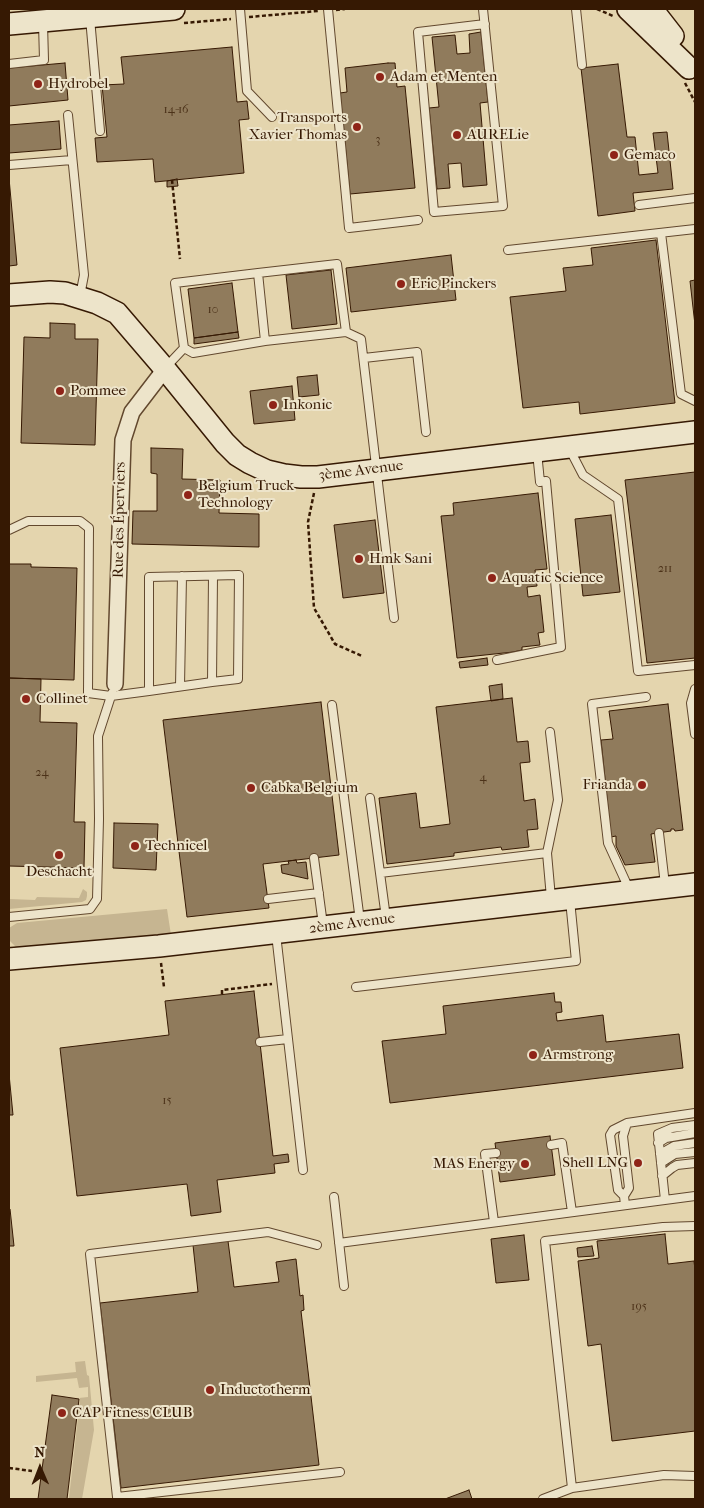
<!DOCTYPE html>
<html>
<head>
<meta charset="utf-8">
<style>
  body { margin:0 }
  #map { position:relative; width:704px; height:1508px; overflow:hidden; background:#e4d5ae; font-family:"IM FELL French Canon",serif }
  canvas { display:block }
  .frame { position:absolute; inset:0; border:10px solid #361903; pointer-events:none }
  .north { position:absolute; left:15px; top:1443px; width:50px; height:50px; -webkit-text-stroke:4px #ede4ca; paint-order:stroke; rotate:359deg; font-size:14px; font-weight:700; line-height:20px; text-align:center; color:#361903 }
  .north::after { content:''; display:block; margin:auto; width:18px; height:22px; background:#361903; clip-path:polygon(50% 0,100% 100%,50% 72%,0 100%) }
</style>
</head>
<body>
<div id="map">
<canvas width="704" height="1508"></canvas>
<div class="frame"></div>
<div class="north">N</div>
</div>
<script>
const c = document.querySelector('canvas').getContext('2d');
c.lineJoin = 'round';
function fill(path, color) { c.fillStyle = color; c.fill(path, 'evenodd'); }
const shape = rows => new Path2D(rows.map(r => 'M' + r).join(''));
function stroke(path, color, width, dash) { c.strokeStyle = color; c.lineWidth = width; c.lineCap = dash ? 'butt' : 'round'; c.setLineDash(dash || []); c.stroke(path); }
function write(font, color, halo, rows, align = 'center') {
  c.font = font + ' "IM FELL French Canon",serif'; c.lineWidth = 4; c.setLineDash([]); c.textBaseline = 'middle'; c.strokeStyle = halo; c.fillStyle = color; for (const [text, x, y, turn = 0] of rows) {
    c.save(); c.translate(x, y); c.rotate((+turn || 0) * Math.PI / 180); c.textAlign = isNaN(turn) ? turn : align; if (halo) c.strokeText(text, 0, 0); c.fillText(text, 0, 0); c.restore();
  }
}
const green = shape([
  [83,889,87,892,87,896,86,900,82,902,9,909,9,899,35,900,37,897,79,898],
  [167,909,171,935,22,947,16,947,9,940,9,928,17,923],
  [85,1361,87,1375,89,1376,94,1430,82,1499,71,1499,69,1498,80,1399,79,1398,88,1397,88,1387,79,1388,77,1378,36,1382,36,1376,76,1372,75,1362]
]);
const building = shape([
  [481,32,488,102,480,103,487,185,463,187,461,163,448,164,450,188,437,189,429,108,439,107,432,37,455,35,457,54,470,53,469,34,481,32],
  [232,47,237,102,247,101,249,119,239,120,244,173,155,182,153,159,97,162,95,138,107,137,102,85,124,84,121,57,232,47],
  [65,63,68,100,9,106,9,68,65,63],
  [388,63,395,63,397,87,405,86,415,188,350,194,340,93,347,92,345,68,388,63],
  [618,64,627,137,635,137,639,175,658,173,653,133,667,132,673,189,633,193,635,211,598,216,581,68,618,64],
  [59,121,61,149,9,153,9,125,59,121],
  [9,178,17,265,9,266,9,178],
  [177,179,178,186,167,187,167,181,177,179],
  [656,240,675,403,580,414,579,402,523,408,510,297,566,291,563,268,593,265,591,248,656,240],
  [451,255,456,300,351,312,346,268,451,255],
  [331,270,337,324,292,329,286,275,331,270],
  [695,280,695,325,690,281,695,280],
  [232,283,238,332,194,338,188,289,232,283],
  [50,323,75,324,75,339,98,339,95,445,21,443,24,337,50,338,50,323],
  [238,332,239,338,194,344,194,338,238,332],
  [317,375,319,395,299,397,297,377,317,375],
  [292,386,295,420,254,424,250,391,292,386],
  [151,448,183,449,182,479,220,480,219,513,259,514,259,547,132,544,133,511,157,511,157,474,151,473,151,448],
  [695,472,695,658,647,663,625,480,695,472],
  [538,493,547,569,535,570,537,586,527,587,528,597,540,595,544,632,538,633,540,645,522,647,522,650,513,652,457,658,441,516,454,515,453,503,538,493],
  [611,515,620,592,583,596,575,519,611,515],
  [375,520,384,593,343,598,334,525,375,520],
  [9,564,31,564,31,567,77,568,74,680,9,678,9,564],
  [487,658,488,665,460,668,459,662,487,658],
  [9,678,41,679,40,722,77,723,74,822,85,822,84,868,9,866,9,678],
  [502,684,503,699,491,701,489,686,502,684],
  [512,698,517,742,528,741,530,762,520,763,524,801,535,799,538,829,527,830,529,847,502,850,501,847,454,853,454,856,387,864,379,798,416,793,420,828,450,824,436,707,512,698],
  [321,702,339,855,263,864,269,908,187,917,163,720,321,702],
  [668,704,683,830,675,831,674,829,671,829,671,831,651,834,655,862,625,865,616,846,616,836,611,837,601,740,613,739,609,711,668,704],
  [114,823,158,824,156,870,113,868,114,823],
  [296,860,297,863,306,862,308,879,282,873,281,865,289,864,288,861,296,860],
  [254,991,273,1156,288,1154,289,1162,274,1164,275,1173,217,1180,221,1212,191,1216,187,1184,77,1196,60,1048,169,1035,165,1001,254,991],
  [554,993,555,1002,561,1002,562,1012,556,1013,557,1021,603,1015,606,1042,679,1034,683,1068,390,1103,382,1041,446,1034,443,1006,554,993],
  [9,1074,13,1115,9,1115,9,1074],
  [550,1136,555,1175,500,1182,495,1143,550,1136],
  [9,1209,10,1209,14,1246,9,1246,9,1209],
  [665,1234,668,1264,694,1261,695,1270,695,1431,612,1441,601,1344,588,1346,578,1261,599,1258,597,1241,665,1234],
  [524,1235,529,1280,496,1283,491,1239,524,1235],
  [228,1241,234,1287,279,1282,276,1262,296,1259,300,1296,303,1295,304,1310,301,1311,319,1465,121,1488,100,1303,198,1292,193,1245,228,1241],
  [592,1246,594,1256,578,1257,577,1248,592,1246],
  [52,1395,79,1399,67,1499,38,1499,52,1395],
  [469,1490,472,1499,445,1499,469,1490]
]);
const path = shape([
  [597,9,613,16],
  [336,10,345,9],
  [249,17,318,11],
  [184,23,231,19],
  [685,83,695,102],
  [172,180,180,259],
  [314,493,308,522,314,608,335,644,362,656],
  [161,963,164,987],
  [222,994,222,990,272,984],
  [9,1468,32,1471]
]);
const lane = shape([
  [240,9,247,91,272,117],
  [328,9,349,228,418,220],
  [483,9,503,206,434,212,418,32,485,24],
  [576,9,582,65],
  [90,18,100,131],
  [9,64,44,60,43,23],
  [68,115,84,275,80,296],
  [9,165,72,160],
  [639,205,695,198],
  [661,233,681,394,695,401],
  [508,250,695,229],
  [346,332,361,339,394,618],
  [184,348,193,353,265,341],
  [364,358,417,352,426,432],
  [166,367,184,348,175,283,258,273,337,264,346,332,265,341,258,273],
  [569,448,583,475,618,499,638,671,695,665],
  [9,530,28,521,80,521,89,528,88,693,111,696,149,691,212,682,238,679,239,575,149,577,149,691],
  [497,660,561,647,546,481,540,482,537,452],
  [212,682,213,576],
  [180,686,182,576],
  [695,689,691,703,695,734],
  [332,705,360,921],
  [550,732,558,800,547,853,551,898],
  [370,798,386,918],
  [659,833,665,885],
  [314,858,323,925],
  [380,873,547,853],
  [629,889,608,843,592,704,646,697],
  [268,899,319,893],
  [9,917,90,909,97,899,99,819,98,736,112,693],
  [276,934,303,1170],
  [356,987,576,961,570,900],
  [260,1042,288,1039],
  [658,1143,666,1138,695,1133],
  [551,1145,562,1143,572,1212],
  [660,1154,674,1146,695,1143],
  [661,1163,675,1154,695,1152],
  [662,1176,672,1168,677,1165,695,1163],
  [624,1196,629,1188,623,1136,627,1123],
  [334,1197,344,1286],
  [665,1200,658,1134,672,1128,695,1125],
  [625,1205,624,1196,618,1190,610,1135,613,1130,627,1123,695,1113],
  [494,1222,485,1154,496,1153],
  [339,1243,695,1196],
  [317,1245,268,1232,90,1254,117,1497,340,1472],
  [572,1488,545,1241,663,1227,695,1226],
  [543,1499,572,1488,664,1475,695,1476]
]);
const street = shape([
  [115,684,123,440,132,412,165,369]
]);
const secondary = shape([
  [628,9,689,68],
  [652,9,673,36],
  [9,24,174,9],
  [9,295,50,292,65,293,97,303,117,313,165,369,225,443,237,455,250,463,267,471,284,475,301,477,318,477,695,432],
  [9,959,159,946,695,884]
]);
const markers = [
  [380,77,5,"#8f2418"],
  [38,84,5,"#8f2418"],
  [357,127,5,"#8f2418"],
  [457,135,5,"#8f2418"],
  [614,155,5,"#8f2418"],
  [401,284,5,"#8f2418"],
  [60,391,5,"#8f2418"],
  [273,405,5,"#8f2418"],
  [188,495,5,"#8f2418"],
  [359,559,5,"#8f2418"],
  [492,578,5,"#8f2418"],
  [26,699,5,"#8f2418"],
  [642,785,5,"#8f2418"],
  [251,788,5,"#8f2418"],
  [135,846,5,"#8f2418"],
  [59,855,5,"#8f2418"],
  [533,1055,5,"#8f2418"],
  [638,1163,5,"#8f2418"],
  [525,1164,5,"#8f2418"],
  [210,1390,5,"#8f2418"],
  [62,1413,5,"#8f2418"]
];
const numberNames = [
  ["14-16",176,110],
  ["3",378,140],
  ["10",213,310],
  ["211",665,569],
  ["24",42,773],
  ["4",483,778],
  ["15",167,1101],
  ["195",639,1307]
];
const poiNames = [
  ["Adam et Menten",390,77],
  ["Hydrobel",48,84],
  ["Transports",347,118,"right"],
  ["Xavier Thomas",347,135,"right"],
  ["AURELie",467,135],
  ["Gemaco",624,155],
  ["Eric Pinckers",411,284],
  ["Pommee",70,391],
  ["Inkonic",283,405],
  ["Belgium Truck",198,486],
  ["Technology",198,503],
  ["Hmk Sani",369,559],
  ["Aquatic Science",502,578],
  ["Collinet",36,699],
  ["Frianda",632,785,"right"],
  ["Cabka Belgium",261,788],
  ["Technicel",145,846],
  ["Deschacht",59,872,"center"],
  ["Armstrong",543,1055],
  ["Shell LNG",628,1163,"right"],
  ["MAS Energy",515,1164,"right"],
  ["Inductotherm",220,1390],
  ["CAP Fitness CLUB",72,1413]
];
const streetNames = [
  ["3ème Avenue",361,471,-7],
  ["Rue des Éperviers",120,520,-89],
  ["2ème Avenue",352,924,-7]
];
fill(green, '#c6b591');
fill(building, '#907b5c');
stroke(building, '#361903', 1);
stroke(lane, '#62482e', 10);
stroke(street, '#62482e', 18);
stroke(secondary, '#361903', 24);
stroke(path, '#361903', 2.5, [4, 2.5]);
stroke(lane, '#ede4ca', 8);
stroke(street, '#ede4ca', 15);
stroke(secondary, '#ede4ca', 21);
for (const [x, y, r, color] of markers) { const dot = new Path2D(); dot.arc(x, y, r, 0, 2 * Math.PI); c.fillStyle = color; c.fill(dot); stroke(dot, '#ede4ca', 2); }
write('12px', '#4c3219', null, numberNames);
write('15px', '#361903', '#ede4ca', poiNames, 'left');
write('15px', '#361903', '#ede4ca', streetNames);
</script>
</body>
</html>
